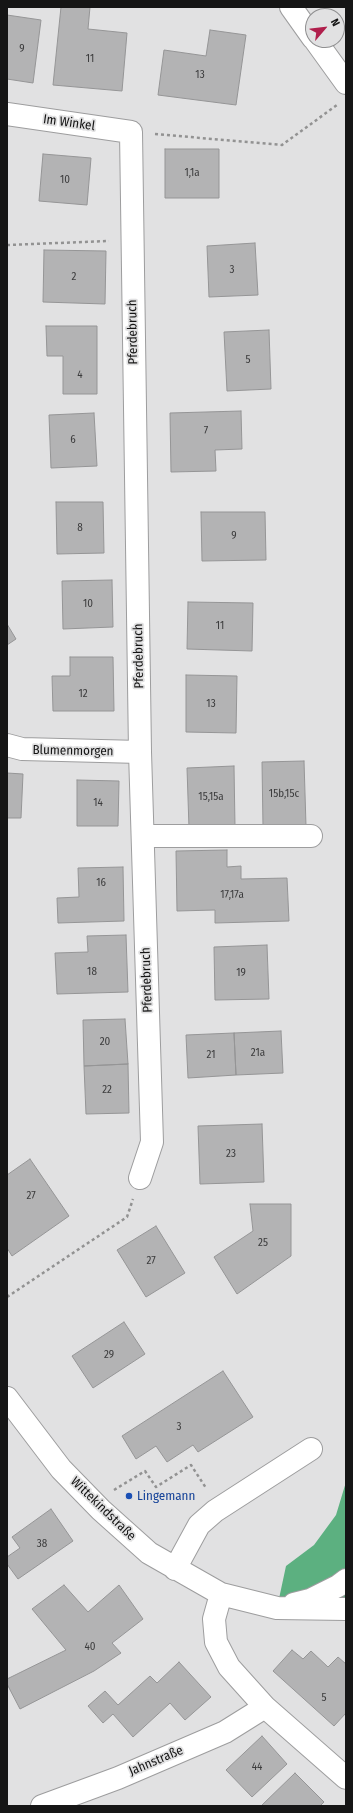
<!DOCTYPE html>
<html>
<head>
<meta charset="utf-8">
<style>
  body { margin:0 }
  #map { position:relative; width:353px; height:1813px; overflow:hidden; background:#e1e1e2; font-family:"Fira Sans Condensed",sans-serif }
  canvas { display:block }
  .frame { position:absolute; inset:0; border:8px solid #151515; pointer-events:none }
  .north { position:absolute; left:305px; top:8px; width:40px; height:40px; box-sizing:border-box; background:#e1e1e2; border:1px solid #8f8f90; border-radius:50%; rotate:62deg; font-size:11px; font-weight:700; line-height:16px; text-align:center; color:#151515 }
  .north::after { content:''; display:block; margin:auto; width:14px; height:18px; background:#b01f4c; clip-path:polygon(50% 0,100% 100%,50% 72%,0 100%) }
</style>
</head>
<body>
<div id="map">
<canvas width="353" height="1813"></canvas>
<div class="frame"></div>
<div class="north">N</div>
</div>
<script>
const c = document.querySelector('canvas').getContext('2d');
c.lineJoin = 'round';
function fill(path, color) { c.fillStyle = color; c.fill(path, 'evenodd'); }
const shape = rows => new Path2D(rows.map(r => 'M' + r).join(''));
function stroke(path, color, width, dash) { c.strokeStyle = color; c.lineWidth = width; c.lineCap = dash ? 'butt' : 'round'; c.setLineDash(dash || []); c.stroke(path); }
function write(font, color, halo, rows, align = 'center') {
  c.font = font + ' "Fira Sans Condensed",sans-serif'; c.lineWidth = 3.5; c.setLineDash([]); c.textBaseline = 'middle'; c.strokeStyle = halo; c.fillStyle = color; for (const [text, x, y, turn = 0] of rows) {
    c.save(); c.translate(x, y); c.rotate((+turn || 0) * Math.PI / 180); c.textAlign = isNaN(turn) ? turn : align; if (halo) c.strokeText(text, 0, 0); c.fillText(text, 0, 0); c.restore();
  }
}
const forest = shape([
  [346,1482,346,1609,277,1608,286,1566,314,1545,336,1515]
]);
const building = shape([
  [61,7,90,7,88,29,127,33,122,91,53,85,61,7],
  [7,15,41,20,33,83,7,79,7,15],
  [210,30,246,35,236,105,158,95,164,50,206,56,210,30],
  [165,149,219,149,219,198,165,198,165,149],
  [43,154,91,158,87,205,39,201,43,154],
  [255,243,258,295,209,297,207,246,255,243],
  [44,250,106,251,105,304,43,302,44,250],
  [46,326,97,326,97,394,63,394,63,356,47,356,46,326],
  [269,330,271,389,227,391,224,332,269,330],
  [241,411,242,449,215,450,216,471,171,472,170,413,241,411],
  [94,413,97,466,51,468,49,415,94,413],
  [56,502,103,502,104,553,57,554,56,502],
  [201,512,265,512,266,560,202,561,201,512],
  [112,580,113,627,63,629,62,581,112,580],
  [188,602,253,603,252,651,187,649,188,602],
  [7,624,16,639,7,645,7,624],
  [70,657,113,657,114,711,53,711,52,676,70,676,70,657],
  [186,675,237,676,236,733,186,732,186,675],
  [304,761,306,826,263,827,262,762,304,761],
  [234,766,235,827,189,828,187,768,234,766],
  [7,773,23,774,21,818,7,818,7,773],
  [77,780,119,781,118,826,77,826,77,780],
  [227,850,227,867,241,866,241,879,287,878,289,921,215,923,215,910,177,911,176,851,227,850],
  [123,867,124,921,58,923,57,898,79,897,78,868,123,867],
  [126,935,128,992,57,994,55,953,88,952,87,936,126,935],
  [267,945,269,999,215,1000,214,947,267,945],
  [125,1019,128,1064,84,1066,83,1020,125,1019],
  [281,1031,283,1073,236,1075,234,1033,281,1031],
  [234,1033,236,1075,188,1078,186,1035,234,1033],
  [128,1064,129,1113,86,1114,84,1066,128,1064],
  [262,1124,264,1182,200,1184,198,1126,262,1124],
  [30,1159,69,1216,12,1256,7,1248,7,1175,30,1159],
  [250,1204,291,1204,291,1256,237,1294,214,1257,253,1231,250,1204],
  [156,1226,185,1273,146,1297,117,1250,156,1226],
  [124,1322,145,1354,93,1388,72,1356,124,1322],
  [223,1371,253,1417,198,1452,193,1445,167,1462,156,1446,136,1459,122,1436,223,1371],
  [51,1509,73,1541,18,1579,7,1564,7,1557,20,1548,12,1537,51,1509],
  [64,1585,88,1612,119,1585,143,1619,112,1643,121,1653,94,1671,20,1709,7,1684,7,1679,66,1650,32,1609,64,1585],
  [292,1650,303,1659,311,1651,328,1667,338,1657,346,1664,346,1713,334,1726,273,1671,292,1650],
  [179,1662,211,1697,185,1720,170,1703,133,1737,113,1714,103,1723,88,1706,105,1691,118,1705,150,1676,157,1683,179,1662],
  [262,1736,287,1764,252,1797,226,1770,262,1736],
  [295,1773,324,1802,320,1806,261,1806,295,1773]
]);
const path = shape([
  [155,134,282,145,337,105],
  [7,245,109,241],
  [7,1297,127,1217,133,1199],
  [114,1490,145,1471,156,1487,191,1465,206,1488]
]);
const minor = shape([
  [291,7,313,38],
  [315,40,346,83],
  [7,114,131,132,140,752,152,1142,140,1178],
  [7,745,22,749,140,752],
  [144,836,311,836],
  [7,1398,61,1469,101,1510,149,1553,221,1594,277,1608,346,1609],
  [175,1569,199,1525,215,1511,311,1449],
  [221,1594,214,1619,216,1642,229,1667,265,1707,346,1778],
  [294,1604,310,1600,338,1586,346,1580],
  [42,1806,118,1778,225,1732,265,1707]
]);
const markers = [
  [129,1496,4,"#1a4fb4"]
];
const numberNames = [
  ["9",22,49],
  ["11",90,59],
  ["13",200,75],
  ["1,1a",192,173],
  ["10",65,180],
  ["3",232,270],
  ["2",74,277],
  ["5",248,360],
  ["4",80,375],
  ["7",206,431],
  ["6",73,440],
  ["8",80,528],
  ["9",234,536],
  ["10",88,604],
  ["11",220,626],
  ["12",83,694],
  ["13",211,704],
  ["15b,15c",284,794],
  ["15,15a",211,797],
  ["14",98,803],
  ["16",101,883],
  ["17,17a",232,895],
  ["18",92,972],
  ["19",241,973],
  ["20",105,1042],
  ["21a",258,1053],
  ["21",211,1055],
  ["22",107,1090],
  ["23",231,1154],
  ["27",31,1196],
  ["25",263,1243],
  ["27",151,1261],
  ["29",109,1355],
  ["3",179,1427],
  ["38",42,1544],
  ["40",90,1647],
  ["5",324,1698],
  ["44",257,1767]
];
const streetNames = [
  ["Im Winkel",69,123,8],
  ["Pferdebruch",133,332,-91],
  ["Pferdebruch",139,656,-91],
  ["Blumenmorgen",73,751,1],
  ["Pferdebruch",147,980,-92],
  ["Wittekindstraße",103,1509,44],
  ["Jahnstraße",156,1761,-23]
];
const transitNames = [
  ["Lingemann",137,1496]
];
fill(forest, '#5cb080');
fill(building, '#b3b3b4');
stroke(building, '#959596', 1);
stroke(minor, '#9d9d9e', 24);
stroke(path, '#929292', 2.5, [3, 3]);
stroke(minor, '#fff', 22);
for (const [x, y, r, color] of markers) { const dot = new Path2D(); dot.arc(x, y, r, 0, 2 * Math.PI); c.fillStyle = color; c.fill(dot); stroke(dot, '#e1e1e2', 1.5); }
write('11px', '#3c3c3d', null, numberNames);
write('13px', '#151515', '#e1e1e2', streetNames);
write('13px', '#164399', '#e1e1e2', transitNames, 'left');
</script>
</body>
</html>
